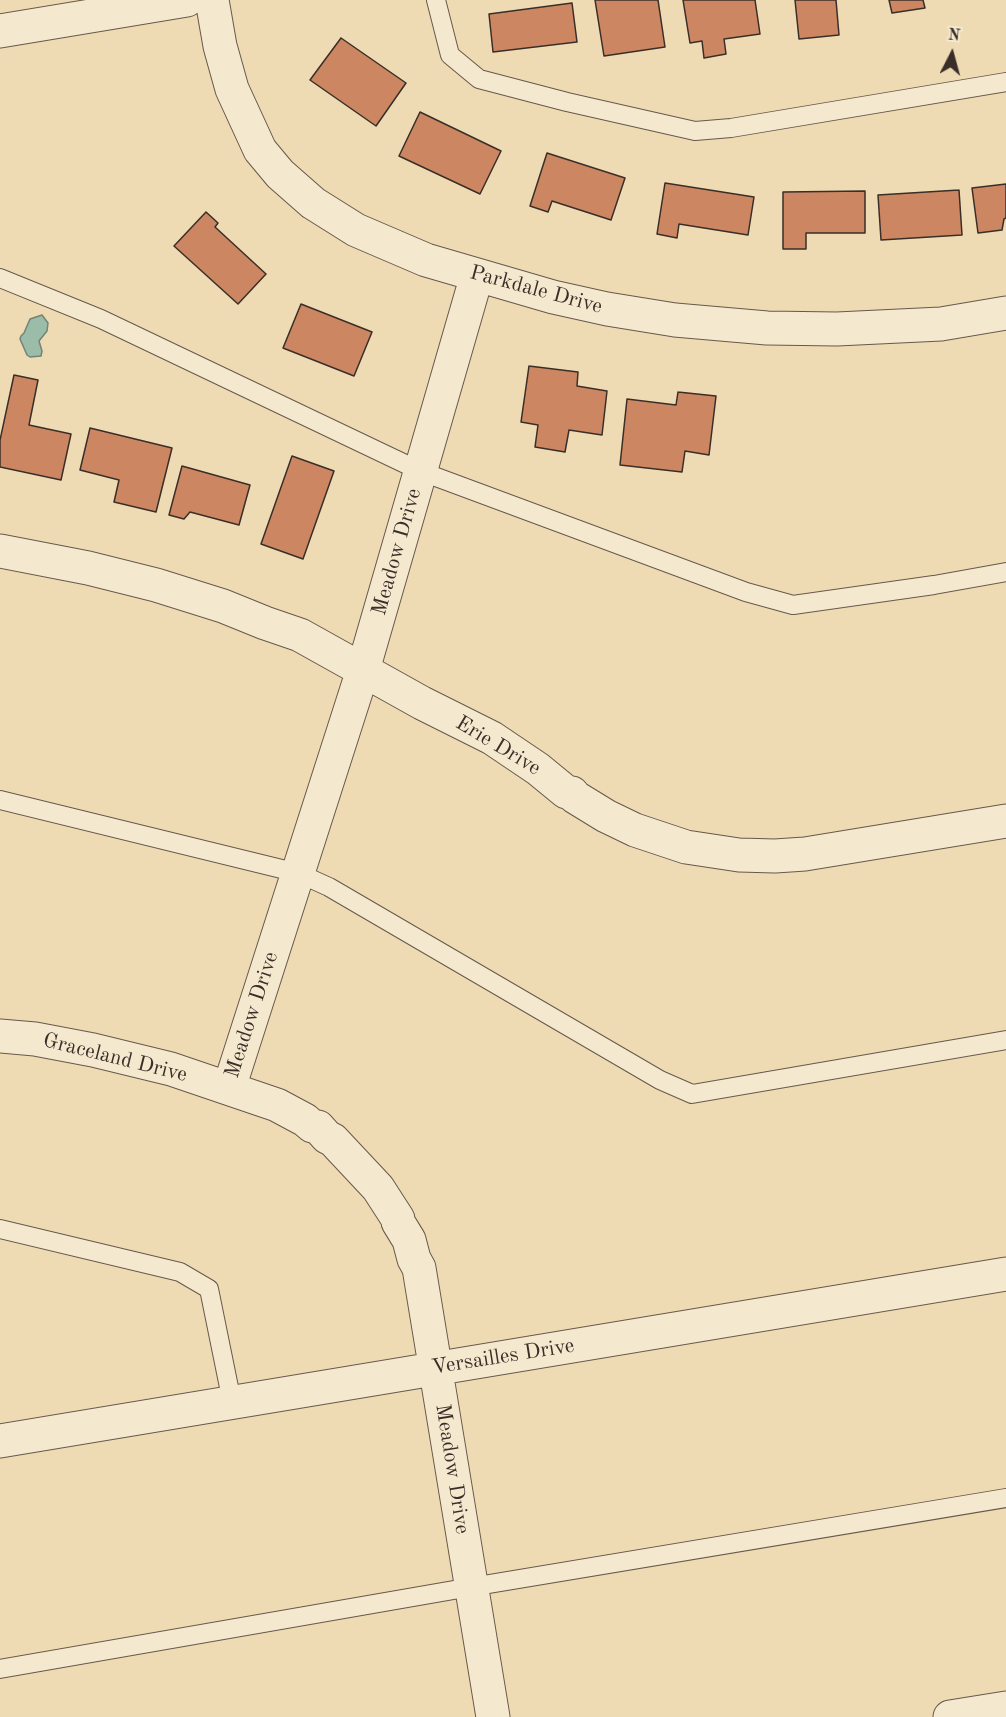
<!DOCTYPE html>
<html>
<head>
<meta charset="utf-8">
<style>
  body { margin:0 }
  #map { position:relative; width:1006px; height:1717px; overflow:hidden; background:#eedbb4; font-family:"Old Standard TT",serif }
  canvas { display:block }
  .north { position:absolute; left:922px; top:24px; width:60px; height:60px; -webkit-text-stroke:4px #f4e8ce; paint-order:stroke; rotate:6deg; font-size:16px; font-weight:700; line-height:24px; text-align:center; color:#3a2e28 }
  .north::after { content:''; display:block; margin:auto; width:21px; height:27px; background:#3a2e28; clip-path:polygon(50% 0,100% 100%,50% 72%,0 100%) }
</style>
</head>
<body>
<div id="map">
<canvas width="1006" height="1717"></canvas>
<div class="north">N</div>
</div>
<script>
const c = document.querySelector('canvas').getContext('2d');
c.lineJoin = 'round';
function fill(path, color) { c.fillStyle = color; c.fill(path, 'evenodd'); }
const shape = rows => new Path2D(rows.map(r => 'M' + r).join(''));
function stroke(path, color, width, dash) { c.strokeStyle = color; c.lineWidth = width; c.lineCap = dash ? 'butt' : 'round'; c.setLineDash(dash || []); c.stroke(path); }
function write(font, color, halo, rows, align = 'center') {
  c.font = font + ' "Old Standard TT",serif'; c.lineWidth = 6; c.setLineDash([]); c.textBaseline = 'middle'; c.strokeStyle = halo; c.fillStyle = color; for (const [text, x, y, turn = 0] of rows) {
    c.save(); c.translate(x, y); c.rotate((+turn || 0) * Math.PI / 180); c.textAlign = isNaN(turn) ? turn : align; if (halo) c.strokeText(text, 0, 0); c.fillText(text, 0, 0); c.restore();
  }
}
const water = shape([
  [42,315,48,323,47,331,39,341,42,351,41,356,30,357,27,355,20,339,21,336,24,333,30,319,42,315]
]);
const building = shape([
  [595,0,658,0,665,47,604,56,595,0],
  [683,0,755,0,760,34,724,39,726,54,704,58,702,41,690,43,683,0],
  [795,0,836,0,839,35,799,39,795,0],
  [889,0,923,0,925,8,892,13,889,0],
  [572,3,577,42,493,52,489,14,572,3],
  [341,38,406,83,376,126,310,80,341,38],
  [420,112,501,151,480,194,399,156,420,112],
  [547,153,625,178,611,220,552,201,548,212,530,206,547,153],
  [665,183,754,197,748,235,679,224,677,238,657,234,665,183],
  [1006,184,1006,218,1004,219,1002,230,978,233,972,188,1006,184],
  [959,190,962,235,881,240,878,195,959,190],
  [865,191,865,233,806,233,806,249,783,249,783,192,865,191],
  [206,212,218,223,215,227,266,274,238,304,174,246,206,212],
  [301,304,372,332,354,376,283,348,301,304],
  [529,366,578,372,577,386,607,391,602,435,569,430,565,452,535,447,538,425,521,422,529,366],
  [14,375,38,380,29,425,71,434,61,480,0,467,0,440,14,375],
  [678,392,716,396,709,455,685,451,682,472,620,465,627,399,676,405,678,392],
  [90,428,172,448,156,512,114,502,119,480,80,470,90,428],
  [292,456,334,471,303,559,261,544,292,456],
  [182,466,250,485,239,525,190,512,184,519,169,515,182,466]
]);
const service = shape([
  [436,0,450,55,479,79,567,102,695,131,731,128,1006,82],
  [0,278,101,319,420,471,746,592,793,605,934,585,1006,572],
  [0,800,298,873,329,887,660,1080,692,1094,1006,1040],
  [0,1229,180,1272,209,1289,232,1402],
  [0,1669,471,1587,1006,1498]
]);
const minor = shape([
  [212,0,220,46,232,89,260,150,280,174,313,203,356,230,426,260,553,297,607,309,675,320,767,328,837,329,941,324,1006,313],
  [0,31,187,0],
  [0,551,88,568,156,585,223,606,265,623,300,635,422,703,492,738,538,769,566,792,572,793,575,797,606,816,635,830,686,847,739,855,775,856,805,854,1006,821],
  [229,1088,363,670,477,275],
  [950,1717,1006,1708]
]);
const tertiary = shape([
  [0,1036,35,1039,93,1050,171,1069,277,1105,305,1120,312,1126,318,1127,327,1137,333,1140,378,1188,398,1219,398,1222,409,1240,414,1259,419,1268,493,1717],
  [0,1441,1006,1274]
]);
const streetNames = [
  ["Parkdale Drive",536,290,15],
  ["Meadow Drive",397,552,-74],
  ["Erie Drive",498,746,31],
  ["Meadow Drive",252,1015,-72],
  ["Graceland Drive",115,1058,14],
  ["Versailles Drive",503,1357,-9],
  ["Meadow Drive",452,1469,81]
];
fill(water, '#9abca9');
stroke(water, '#748375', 1.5);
fill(building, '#cc8762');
stroke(building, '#3a2e28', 1.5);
stroke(service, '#67594b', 20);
stroke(minor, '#67594b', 35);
stroke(tertiary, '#67594b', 35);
stroke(service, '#f4e8ce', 18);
stroke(minor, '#f4e8ce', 33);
stroke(tertiary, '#f4e8ce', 33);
write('21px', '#3a2e28', '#f4e8ce', streetNames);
</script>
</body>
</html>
